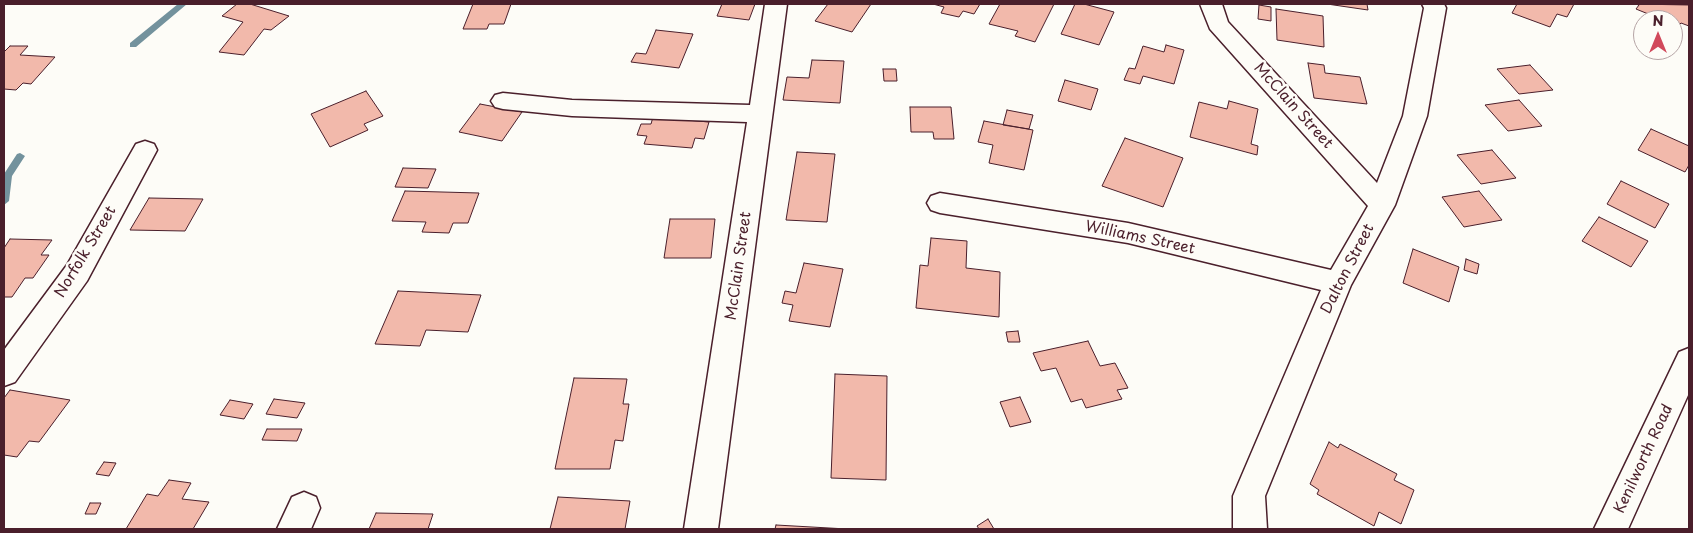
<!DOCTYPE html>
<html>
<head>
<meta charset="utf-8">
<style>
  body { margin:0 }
  #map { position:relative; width:1693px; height:533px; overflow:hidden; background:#fdfcf7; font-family:"Playpen Sans",sans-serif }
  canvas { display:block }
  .frame { position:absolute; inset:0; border:5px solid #4a1f2b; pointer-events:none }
  .north { position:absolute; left:1633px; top:10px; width:50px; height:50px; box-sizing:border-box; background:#fdfcf7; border:1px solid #b5a4a5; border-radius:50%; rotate:0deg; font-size:14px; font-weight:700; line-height:20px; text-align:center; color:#4a1f2b }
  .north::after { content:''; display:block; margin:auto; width:18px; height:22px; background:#d1495b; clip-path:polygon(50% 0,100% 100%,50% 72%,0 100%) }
</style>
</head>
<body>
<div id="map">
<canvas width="1693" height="533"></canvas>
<div class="frame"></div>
<div class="north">N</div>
</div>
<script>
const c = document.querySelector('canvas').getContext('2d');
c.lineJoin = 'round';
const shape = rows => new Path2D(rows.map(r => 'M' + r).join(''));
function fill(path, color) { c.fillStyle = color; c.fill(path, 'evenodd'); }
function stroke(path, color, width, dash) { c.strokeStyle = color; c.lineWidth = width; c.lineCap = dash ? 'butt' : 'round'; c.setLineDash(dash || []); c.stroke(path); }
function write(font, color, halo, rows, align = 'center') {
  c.font = font + ' "Playpen Sans",sans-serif'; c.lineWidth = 5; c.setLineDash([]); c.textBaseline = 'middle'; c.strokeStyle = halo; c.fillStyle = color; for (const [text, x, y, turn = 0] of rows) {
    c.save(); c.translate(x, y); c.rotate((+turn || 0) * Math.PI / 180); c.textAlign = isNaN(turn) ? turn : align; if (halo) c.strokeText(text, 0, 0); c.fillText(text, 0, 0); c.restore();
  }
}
const stream = shape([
  [178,4,187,4,136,47,130,47,130,43,178,4],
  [20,153,25,156,12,176,9,201,4,205,4,174,17,154,20,153]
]);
const building = shape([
  [237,4,250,4,289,16,271,30,264,29,244,55,219,52,243,22,222,16,237,4],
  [473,4,511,4,504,24,489,24,487,29,463,29,473,4],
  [722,4,755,4,749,20,717,16,722,4],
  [828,4,871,4,852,32,815,21,828,4],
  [933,4,980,4,974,14,963,11,959,17,941,13,944,7,933,4],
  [1000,4,1054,4,1035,42,1015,36,1018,31,989,24,1000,4],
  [1075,4,1084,4,1114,12,1099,45,1061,34,1075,4],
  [1327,4,1367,4,1368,10,1327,4],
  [1517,4,1574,4,1567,17,1557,14,1550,27,1512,13,1517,4],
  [1635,4,1689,5,1689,26,1681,23,1678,26,1673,24,1673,20,1663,20,1636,9,1639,5,1635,4],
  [1259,5,1271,7,1271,21,1258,19,1259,5],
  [1276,9,1323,16,1324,47,1277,40,1276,9],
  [656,30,693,34,679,68,631,62,636,53,646,54,656,30],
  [1166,45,1184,50,1174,84,1143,76,1140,84,1124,80,1129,68,1135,69,1143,46,1164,52,1166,45],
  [10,46,28,46,20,55,55,57,31,84,23,83,16,90,4,89,4,52,10,46],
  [812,60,844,61,840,103,783,100,787,77,809,78,812,60],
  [1308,63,1324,65,1325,73,1360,77,1367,104,1314,98,1308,63],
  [1530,65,1553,90,1519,94,1497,69,1530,65],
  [883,69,896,69,897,81,884,81,883,69],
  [1065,80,1098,89,1091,110,1058,101,1065,80],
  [366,91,383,116,364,124,368,130,330,147,311,114,366,91],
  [1519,100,1542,126,1508,131,1485,105,1519,100],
  [1229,101,1258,109,1251,144,1258,146,1257,155,1190,137,1199,102,1227,109,1229,101],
  [480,104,522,112,502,141,459,132,480,104],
  [910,107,951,107,954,139,934,139,933,132,911,132,910,107],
  [1007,110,1033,115,1029,129,1003,125,1007,110],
  [653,117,709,122,704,139,695,138,692,148,644,144,647,136,637,135,641,124,651,124,653,117],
  [984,121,1033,130,1024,170,989,163,993,145,978,142,984,121],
  [1651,129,1689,146,1689,165,1685,172,1638,150,1651,129],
  [1125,138,1183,158,1163,207,1102,186,1125,138],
  [1492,150,1516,178,1481,184,1457,155,1492,150],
  [797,152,835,154,827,222,786,220,797,152],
  [403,168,436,169,428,188,395,187,403,168],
  [1621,181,1669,204,1655,228,1607,204,1621,181],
  [405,191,479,193,468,223,453,223,449,233,422,232,426,222,392,221,405,191],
  [1479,191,1502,220,1464,227,1442,197,1479,191],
  [149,198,203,199,185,231,130,230,149,198],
  [1599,217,1648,241,1631,267,1582,241,1599,217],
  [670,219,715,219,711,258,664,258,670,219],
  [931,238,967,241,966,268,1000,272,999,317,916,308,920,265,928,266,931,238],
  [10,239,52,240,41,255,49,255,33,278,25,278,12,297,4,297,4,248,10,239],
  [1413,249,1459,267,1449,302,1403,283,1413,249],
  [1466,259,1479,264,1477,274,1464,270,1466,259],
  [804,263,843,269,830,327,789,321,793,305,782,303,785,291,796,293,804,263],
  [398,291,481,295,468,332,426,330,420,346,375,344,398,291],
  [1018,331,1020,342,1008,342,1006,332,1018,331],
  [1088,341,1100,366,1115,363,1128,388,1117,390,1122,399,1086,408,1082,399,1071,402,1056,368,1041,371,1033,353,1088,341],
  [835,374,887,376,886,480,831,478,835,374],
  [574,378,627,379,623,404,629,404,623,441,615,440,610,469,555,469,574,378],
  [10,390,70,400,39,442,29,441,17,457,4,455,4,398,10,390],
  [1020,397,1031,422,1010,427,1000,402,1020,397],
  [274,399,305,403,297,418,266,414,274,399],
  [230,400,253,404,244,419,220,415,230,400],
  [267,429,302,429,297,441,262,440,267,429],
  [1329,442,1338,448,1340,444,1397,474,1394,480,1414,490,1401,524,1379,512,1374,526,1317,494,1319,490,1310,484,1329,442],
  [104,462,116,463,109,476,96,474,104,462],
  [169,480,191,483,182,499,209,502,193,529,126,529,147,494,158,496,169,480],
  [558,497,630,501,625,529,550,529,558,497],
  [90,503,101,503,96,514,85,514,90,503],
  [376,513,433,514,428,529,369,529,376,513],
  [988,519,994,529,979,529,977,526,988,519],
  [776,525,847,529,775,529,776,525]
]);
const minor = shape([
  [765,4,787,4,718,529,684,529,747,122,572,116,503,109,495,107,491,101,495,95,503,93,572,100,750,105,765,4],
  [1200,4,1222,4,1228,22,1377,183,1403,116,1424,8,1422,4,1444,4,1446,8,1427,116,1395,205,1351,285,1265,496,1267,529,1233,529,1233,496,1321,290,1128,243,940,213,931,210,927,203,931,196,940,193,1128,223,1331,270,1368,206,1210,29,1200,4],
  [145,141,154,144,157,150,87,281,15,382,4,386,4,350,67,265,136,144,145,141],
  [1689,348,1689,393,1628,529,1594,529,1679,352,1689,348],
  [304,492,316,497,320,508,311,529,277,529,292,497,304,492]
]);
const streetNames = [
  ["McClain Street",1293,106,48],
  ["Williams Street",1140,238,12],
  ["Norfolk Street",86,252,-59],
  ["McClain Street",739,266,-82],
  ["Dalton Street",1348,269,-63],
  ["Kenilworth Road",1644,459,-65]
];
fill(stream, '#73929d');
fill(building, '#f2b9ab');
stroke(building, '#4a1f2b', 1);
stroke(minor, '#4a1f2b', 3);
fill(minor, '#fdfcf7');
write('15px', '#4a1f2b', '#fdfcf7', streetNames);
</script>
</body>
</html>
